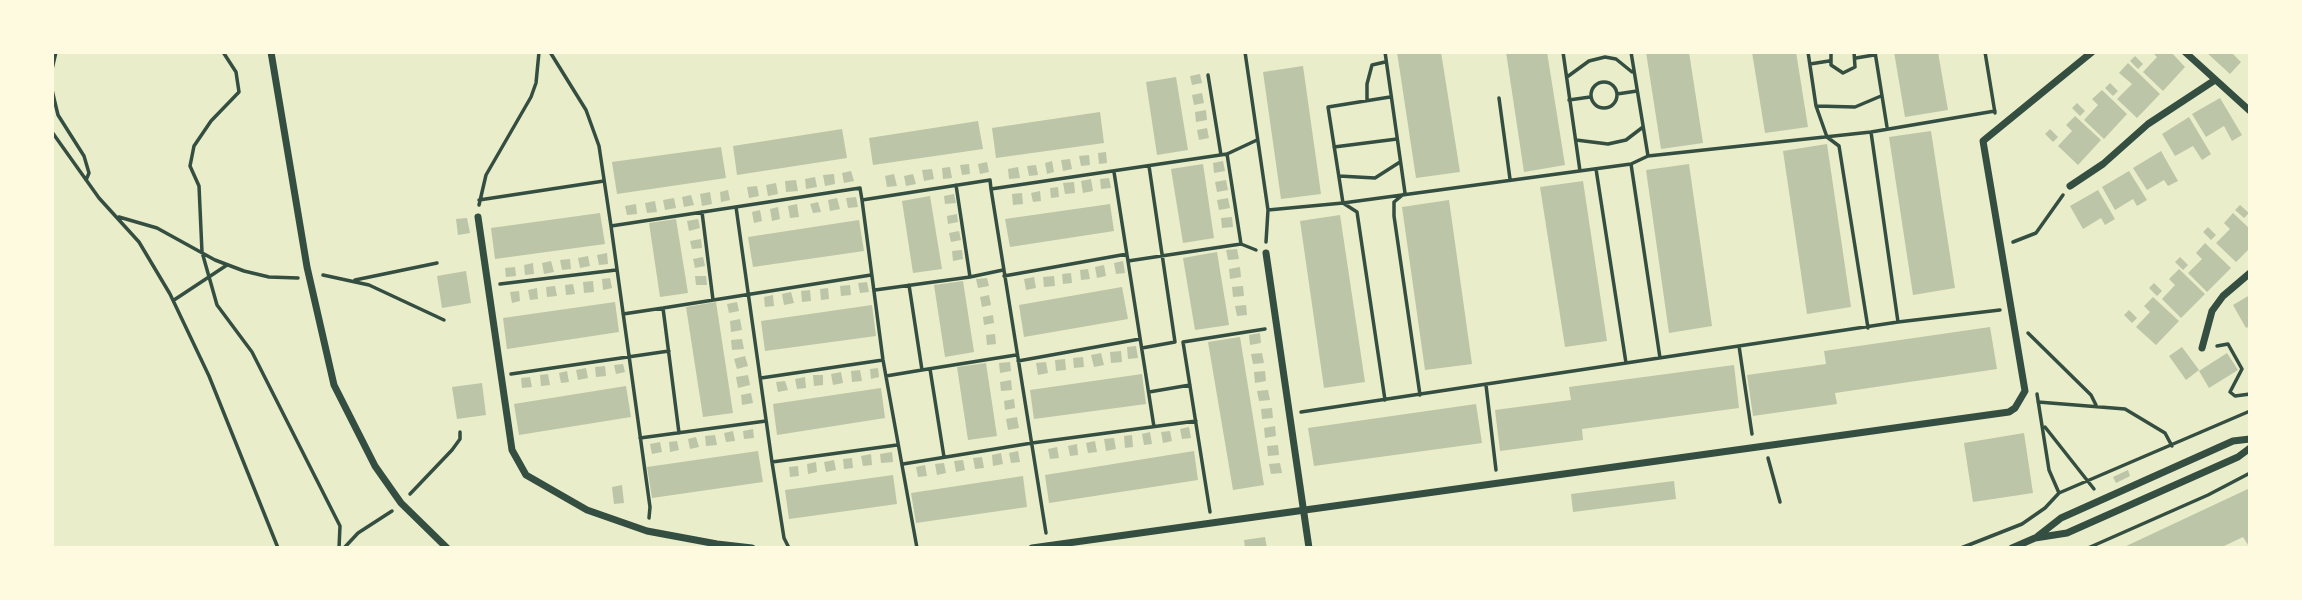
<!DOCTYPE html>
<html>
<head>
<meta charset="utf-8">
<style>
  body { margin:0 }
  #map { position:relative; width:2302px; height:600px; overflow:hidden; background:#e9edc9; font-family:Overpass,sans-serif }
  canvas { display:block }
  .frame { position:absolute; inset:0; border:54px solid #fefae0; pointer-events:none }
</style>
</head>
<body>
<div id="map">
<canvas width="2302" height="600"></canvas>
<div class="frame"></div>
</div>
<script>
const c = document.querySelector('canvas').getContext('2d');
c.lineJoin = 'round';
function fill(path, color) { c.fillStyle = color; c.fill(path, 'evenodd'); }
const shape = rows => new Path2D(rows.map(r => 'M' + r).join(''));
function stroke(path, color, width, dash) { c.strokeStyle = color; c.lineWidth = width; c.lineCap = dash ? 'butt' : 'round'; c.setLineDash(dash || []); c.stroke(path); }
const building = shape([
  [1397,52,1441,52,1460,172,1416,178],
  [1506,52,1547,52,1565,165,1524,172],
  [1646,52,1689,52,1703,143,1661,149],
  [1752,52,1796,52,1808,127,1765,133],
  [1894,52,1938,52,1948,110,1905,117],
  [2152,52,2171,52,2185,67,2163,91,2143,72,2157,57],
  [2206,52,2231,52,2241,62,2230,74],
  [2135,56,2143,64,2138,69,2130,61],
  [2128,63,2160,94,2137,118,2117,99,2132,84,2119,73],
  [1303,66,1321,194,1281,199,1263,72],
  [1200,74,1202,83,1192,85,1190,76],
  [1176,77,1188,150,1157,155,1146,82],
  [2110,83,2118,91,2113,96,2105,88],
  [2102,90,2127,114,2104,139,2084,120,2098,105,2092,99],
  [1202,93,1204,103,1194,105,1192,95],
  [2220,98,2242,135,2232,141,2224,126,2206,137,2192,114],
  [2077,103,2085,111,2080,116,2072,108],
  [1206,110,1207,120,1196,122,1195,112],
  [1100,112,1104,143,996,158,992,128],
  [2075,116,2101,140,2078,165,2058,146,2072,131,2066,125],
  [2189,117,2211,154,2202,160,2193,146,2175,156,2162,134],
  [978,121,983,149,873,165,869,138],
  [1207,128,1209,138,1199,140,1197,130],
  [842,129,847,158,737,175,733,146],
  [2050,129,2058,137,2053,142,2045,134],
  [1931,131,1955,288,1913,295,1889,137],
  [1827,144,1851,307,1807,314,1783,151],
  [721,147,726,178,617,194,612,162],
  [2161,151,2178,181,2168,186,2164,180,2147,190,2133,168],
  [1106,152,1107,163,1099,164,1098,153],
  [1089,155,1090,165,1081,166,1079,156],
  [1070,159,1072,169,1063,171,1061,160],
  [1052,161,1054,172,1047,174,1045,163],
  [1223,161,1225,171,1214,173,1213,163],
  [987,162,989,172,980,174,978,164],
  [969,164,970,174,962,175,960,165],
  [1203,164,1214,238,1183,243,1171,169],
  [1689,164,1712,326,1669,333,1646,170],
  [1036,165,1038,175,1029,176,1027,166],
  [950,167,952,178,943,179,942,168],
  [1018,167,1020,178,1009,179,1008,169],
  [932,169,934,179,924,181,922,170],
  [851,171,854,181,844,183,842,173],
  [2129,171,2147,200,2137,206,2133,199,2115,210,2102,187],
  [834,174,835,184,825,186,823,175],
  [894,174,897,186,887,187,885,176],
  [913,174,916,184,906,186,904,176],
  [815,177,817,187,806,189,805,179],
  [1109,178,1111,188,1101,189,1100,179],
  [1091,179,1093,191,1083,193,1081,181],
  [796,180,798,191,786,192,785,181],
  [1226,180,1228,190,1217,192,1215,182],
  [1583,181,1607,341,1565,347,1540,187],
  [1074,182,1075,193,1065,194,1063,183],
  [776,183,778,194,768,196,766,185],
  [757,186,759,196,749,198,747,187],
  [1058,187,1059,197,1051,198,1050,188],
  [728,190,730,200,721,202,720,192],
  [2098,190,2115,219,2105,225,2101,218,2083,229,2070,206],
  [1040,191,1041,201,1033,202,1031,193],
  [710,192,712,204,702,206,700,194],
  [1022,193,1023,204,1013,205,1012,194],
  [954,194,956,203,945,204,944,196],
  [691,195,694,205,684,207,682,197],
  [930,196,942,269,913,273,902,201],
  [856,197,858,207,848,208,846,198],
  [674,198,676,208,665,210,663,200],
  [837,198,840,209,830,211,828,200],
  [1228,198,1230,208,1219,210,1217,200],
  [1449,200,1472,364,1425,370,1402,207],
  [655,201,657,212,647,213,645,203],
  [818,202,821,212,813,213,810,204],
  [636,204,637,214,627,215,625,206],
  [797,204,799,217,790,218,788,206],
  [1110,204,1114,231,1010,247,1005,219],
  [2240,205,2249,213,2244,218,2235,210],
  [778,207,780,219,772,221,770,209],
  [760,210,762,221,754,223,752,212],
  [600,213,605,244,495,259,491,228],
  [2233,213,2250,229,2250,248,2236,262,2216,243,2230,229,2224,223],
  [957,214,958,222,948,224,947,216],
  [1340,215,1365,382,1324,388,1300,221],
  [1232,217,1233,227,1222,228,1221,218],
  [467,218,470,233,458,235,456,219],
  [676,219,688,293,660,297,649,223],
  [698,219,700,228,689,231,687,221],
  [859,220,864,251,753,267,748,237],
  [2208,227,2216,235,2211,240,2203,232],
  [959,231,961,240,951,242,949,233],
  [701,239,702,248,692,249,690,241],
  [2205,243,2231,268,2207,292,2188,273,2202,259,2196,253],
  [1237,249,1239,259,1228,260,1226,250],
  [962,250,963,259,953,261,952,251],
  [1217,252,1229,325,1195,330,1183,258],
  [607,253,608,264,599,265,597,255],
  [588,256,590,266,580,268,578,258],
  [703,257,705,266,695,268,693,259],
  [2180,257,2188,265,2183,270,2175,262],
  [570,259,571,269,562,270,560,260],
  [551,261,554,272,544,274,542,263],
  [1123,261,1125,273,1116,274,1114,263],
  [533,263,534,274,525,275,524,265],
  [1104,265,1106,276,1097,278,1095,267],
  [515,267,516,276,506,277,505,268],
  [1240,267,1241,277,1230,279,1229,269],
  [1088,269,1090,279,1081,280,1080,270],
  [2179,269,2205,294,2181,318,2162,299,2175,285,2169,279],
  [466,271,471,303,442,308,437,276],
  [1071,273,1072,283,1063,284,1062,274],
  [695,276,706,276,707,285,696,285],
  [1054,276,1055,286,1044,287,1043,277],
  [1034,277,1036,288,1026,290,1024,279],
  [610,278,612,288,603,290,602,279],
  [987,278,989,286,978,288,976,279],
  [593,281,594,292,584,293,583,282],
  [963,281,974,352,945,357,934,285],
  [867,282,869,292,860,293,858,283],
  [2154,283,2162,291,2157,296,2149,288],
  [573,284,575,294,566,295,565,285],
  [850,285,851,295,841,296,840,286],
  [555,286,557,296,547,297,546,287],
  [1243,286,1244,296,1233,297,1232,287],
  [1122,287,1128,319,1024,337,1019,305],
  [537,288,538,299,530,300,528,290],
  [828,288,829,299,821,300,820,289],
  [810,290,811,301,802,302,801,291],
  [519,291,520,301,512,303,510,292],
  [791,292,794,303,784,305,782,294],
  [773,295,774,306,765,307,764,297],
  [989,295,991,305,982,307,980,297],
  [2250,295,2250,326,2246,328,2233,305],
  [2153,297,2179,321,2156,345,2136,327,2150,312,2144,306],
  [615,302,619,332,507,349,503,318],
  [716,302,733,413,703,417,686,307],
  [737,302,739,311,729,313,727,304],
  [872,305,876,336,765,351,761,321],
  [1246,305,1247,315,1237,316,1235,306],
  [2129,310,2137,318,2132,323,2124,315],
  [993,315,994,323,984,325,983,317],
  [740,319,742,330,731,332,730,321],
  [1990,327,1997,369,1835,393,1837,404,1753,416,1747,375,1826,364,1824,351],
  [1260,333,1261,343,1250,345,1249,335],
  [995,334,996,344,987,345,986,335],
  [1240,337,1264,485,1233,490,1208,342],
  [742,339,744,349,732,350,731,340],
  [1136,346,1138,358,1128,359,1127,347],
  [2182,347,2199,370,2186,380,2169,356],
  [1121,351,1122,362,1111,363,1110,352],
  [1101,353,1104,365,1094,367,1091,355],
  [1262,353,1264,363,1253,364,1251,354],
  [2227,353,2238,370,2209,388,2199,371],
  [745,356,748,366,737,369,734,359],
  [1083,357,1084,367,1074,368,1073,358],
  [1065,359,1066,370,1056,371,1055,360],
  [1010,362,1011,371,1000,373,999,363],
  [1046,362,1048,373,1038,375,1036,363],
  [986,363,997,436,968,440,957,367],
  [623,364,625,372,616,374,614,365],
  [1734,365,1739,408,1582,429,1583,440,1500,451,1495,410,1571,400,1569,387],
  [605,366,606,376,596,377,595,367],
  [586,368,588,378,578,380,576,370],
  [878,368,879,377,871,379,870,369],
  [860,370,862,381,852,382,851,371],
  [567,371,569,382,561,383,559,373],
  [1265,371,1266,381,1255,383,1254,372],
  [841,372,843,383,833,385,831,374],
  [548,374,550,385,541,386,540,375],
  [1142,374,1146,404,1034,419,1030,390],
  [748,375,750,385,738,388,736,377],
  [813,375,823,375,823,385,814,386],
  [530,377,532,387,522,388,521,378],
  [805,377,806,388,797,389,795,379],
  [1011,380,1012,390,1001,391,1000,382],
  [785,381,788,390,778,392,776,382],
  [482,383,486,415,457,419,452,387],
  [626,386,631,417,519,435,514,404],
  [881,388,885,418,777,435,773,404],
  [1268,390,1270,400,1259,401,1257,391],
  [751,393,753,403,742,405,741,395],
  [1014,399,1015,408,1005,410,1004,401],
  [1476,404,1482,443,1314,466,1308,428],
  [1272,408,1273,418,1262,419,1261,409],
  [1017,417,1019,428,1008,430,1006,419],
  [1275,426,1276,436,1265,438,1264,428],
  [1189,427,1191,438,1182,439,1180,429],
  [753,429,754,438,744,439,743,431],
  [733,431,735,441,726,442,724,433],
  [1170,431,1172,441,1163,443,1161,432],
  [1150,432,1152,444,1144,445,1142,434],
  [2024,433,2033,493,1973,502,1964,443],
  [715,435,717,445,706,446,705,436],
  [1132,435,1133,447,1125,448,1124,436],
  [696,437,699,447,690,449,688,439],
  [1114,438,1116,449,1106,451,1104,439],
  [677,441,679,450,670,452,669,442],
  [1095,441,1097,452,1088,453,1086,443],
  [660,442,662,452,652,454,650,444],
  [1077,444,1078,455,1070,456,1068,446],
  [1278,445,1279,455,1268,456,1267,446],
  [1057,447,1059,458,1050,459,1048,449],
  [758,451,763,482,652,498,647,467],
  [1018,451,1020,462,1011,463,1009,453],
  [1194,451,1198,480,1049,503,1045,475],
  [892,452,893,462,881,463,880,454],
  [1001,453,1003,464,993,466,992,455],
  [871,454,872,465,863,466,861,456],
  [982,457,984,468,975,469,973,458],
  [852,458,853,468,844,469,843,459],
  [834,460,836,470,826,472,824,462],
  [963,460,965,470,956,472,954,461],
  [816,462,817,472,808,474,807,464],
  [944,463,946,473,937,475,935,464],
  [1280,463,1282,473,1271,474,1269,464],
  [925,465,927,476,918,477,916,467],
  [798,466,799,476,790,477,789,467],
  [2128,470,2130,476,2116,483,2113,477],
  [893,475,897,504,789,519,785,490],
  [1023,476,1027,507,916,523,911,493],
  [1674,481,1676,499,1573,512,1571,494],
  [622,485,624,503,614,504,612,487],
  [2250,488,2250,548,2243,537,2220,548,2122,548],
  [1265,537,1267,548,1245,548,1244,540]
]);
const path = shape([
  [223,52,236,72,239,92,211,121,194,146,190,166,199,186,202,252,217,305,252,352,340,526,339,548],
  [550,52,586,110,599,146,611,226,860,188,862,200,990,180,991,189,1227,154,1241,244],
  [1245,52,1268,210,1266,242],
  [1385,52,1405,193,1394,202,1394,216,1420,395],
  [1563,52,1580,171],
  [1631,52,1648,156],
  [1808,52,1816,106,1827,137,1839,146,1868,328],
  [1831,52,1831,65,1843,73,1855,67,1854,52],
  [1875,52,1887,127],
  [1985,52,1995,113],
  [1856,58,1874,55],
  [1810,64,1829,61],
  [52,69,56,52],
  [1208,75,1221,155],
  [1567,77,1589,61,1605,57,1616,59,1632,72],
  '1591 95a13 13 0 1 1 26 0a13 13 0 1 1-26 0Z',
  [52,90,58,115,84,156,89,173,86,180],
  [1617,94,1637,91],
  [1499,98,1510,179],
  [1569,100,1590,97],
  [1367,101,1367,84,1372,65,1385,62],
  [1816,106,1855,107,1881,96],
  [52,132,99,198,139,242,170,294,209,376,278,548],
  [1871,132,1898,322],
  [1576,140,1608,144,1626,140,1643,127],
  [1334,147,1397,139],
  [1227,154,1257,140],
  [1631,164,1660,358],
  [1596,169,1626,363],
  [1114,172,1154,427],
  [1339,176,1375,178,1400,162],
  [956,185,970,277,1003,270],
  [991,189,1046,533],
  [479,200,604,181],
  [862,200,883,360,917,548],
  [479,205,486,175,531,97,536,83,539,52],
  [736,207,772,462,784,538,789,548],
  [1268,210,1343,203,1631,164,1648,156,1871,132,1995,111],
  [702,212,713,300],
  [119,217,157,228,215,260,244,271,269,277,298,278],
  [611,226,650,507,649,518],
  [2013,242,2036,233,2063,195],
  [1128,261,1241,244,1256,250],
  [323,275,369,285,444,320],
  [1004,276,1127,254],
  [355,280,437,263],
  [500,284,616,270],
  [909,285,922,370,1016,355],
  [875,290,970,277],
  [174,300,227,265],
  [663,308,871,275],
  [623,314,663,308,679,433],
  [2028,333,2091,395,2096,405],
  [1739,346,1752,434],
  [2217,346,2228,344,2242,369,2230,392,2235,396,2250,394],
  [1142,348,1175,342,1149,166],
  [1018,361,1140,339],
  [930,369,944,457],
  [511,374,669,351],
  [886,376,922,370],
  [761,378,883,360],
  [1486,385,1496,470],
  [1149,392,1190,385],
  [2037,394,2049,470,2059,493],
  [1385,400,1357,212,1343,203,1328,107,1390,97],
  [2038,402,2125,409,2165,433,2172,446],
  [1301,412,1898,322,2000,310],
  [2045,427,2094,489],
  [640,438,766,421],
  [1768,458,1780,502],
  [772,462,897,445],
  [903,464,1032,443,1196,421],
  [410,494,452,450,460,439,460,432],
  [1210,512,1183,342,1265,329],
  [344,548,358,533,392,511],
  [1961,548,2022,524,2045,508,2059,493,2250,411],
  [2088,548,2208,495,2250,473]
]);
const minor = shape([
  [271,52,307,267,334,385,375,466,401,503,447,548],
  [2185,52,2250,111],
  [2070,186,2103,164,2148,124,2215,80],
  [478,217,512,450,526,475,587,510,647,531,717,544,752,548],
  [1266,253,1309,548],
  [2202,348,2212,311,2223,296,2250,273],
  [2038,536,2061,518,2233,441,2250,439],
  [1032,548,2009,412,2015,408,2025,391,1983,141,2092,52],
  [2012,548,2035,538,2067,533,2238,457,2250,448]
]);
fill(building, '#bcc5a7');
stroke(path, '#344e41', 3.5);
stroke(minor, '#344e41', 7);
</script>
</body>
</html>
